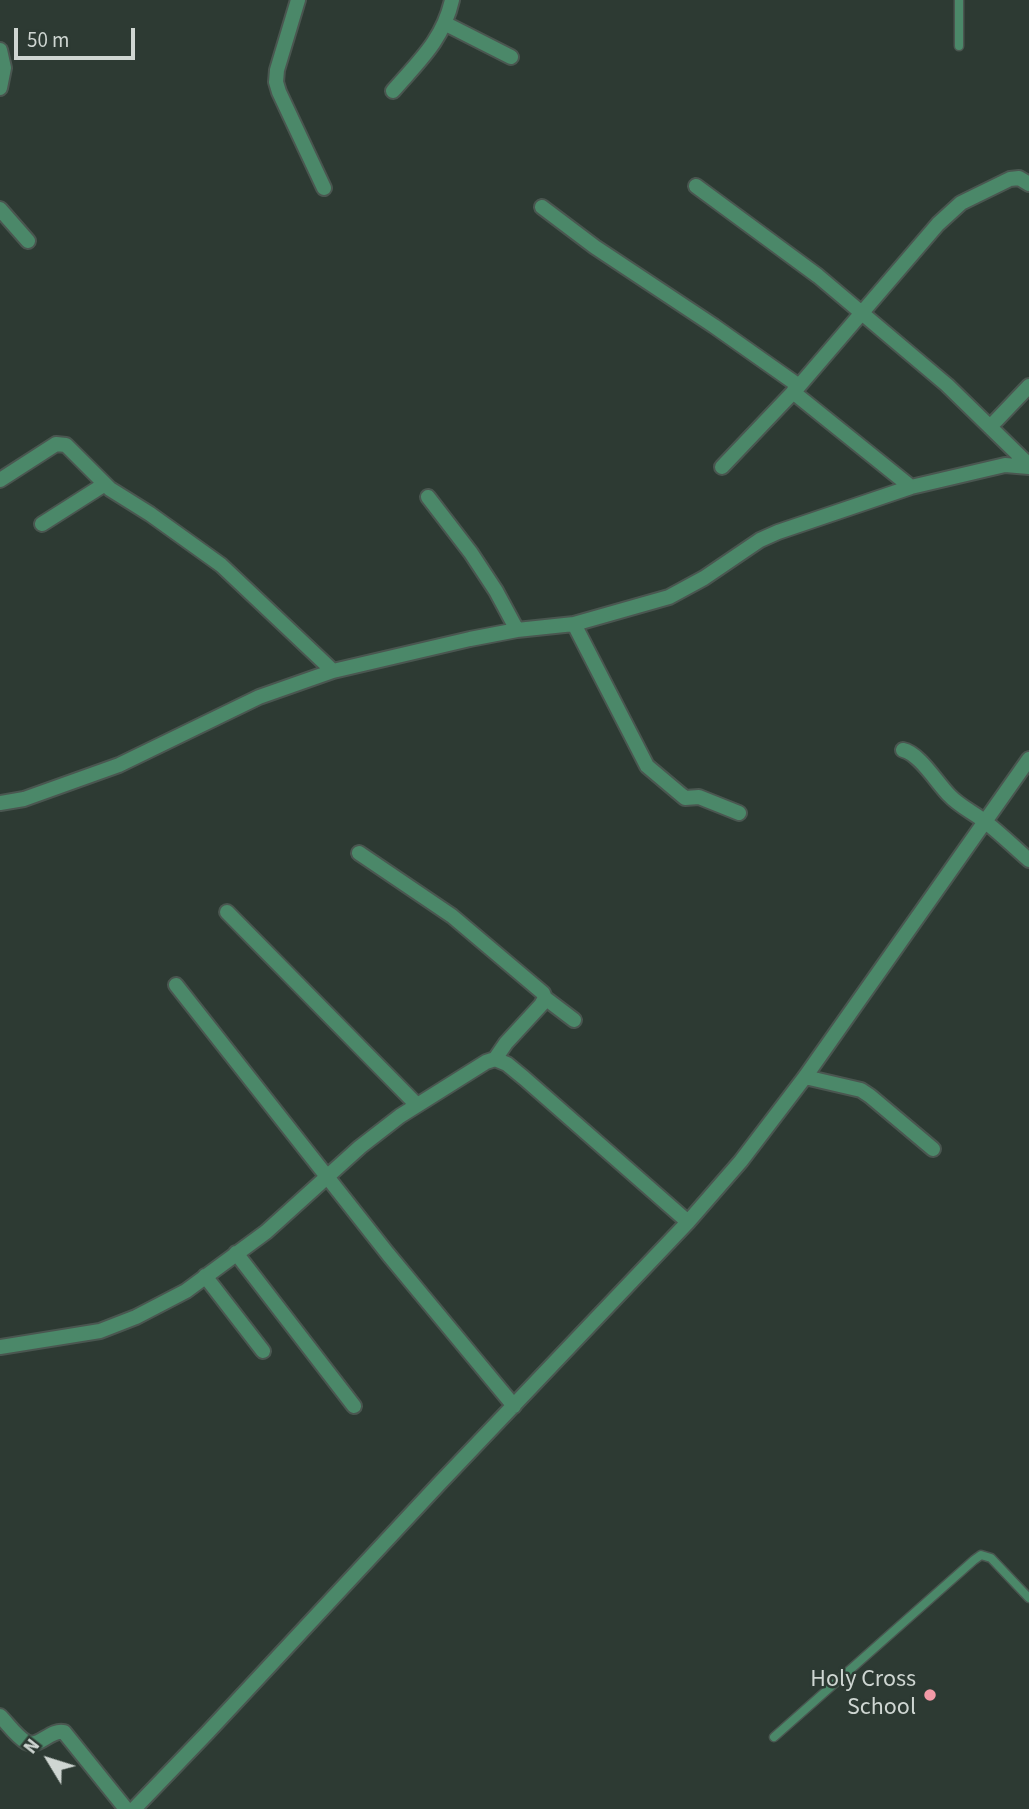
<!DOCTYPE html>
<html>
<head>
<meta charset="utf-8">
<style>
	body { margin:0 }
	#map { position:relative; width:1029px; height:1809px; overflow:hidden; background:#2d3a33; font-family:"Source Sans 3",sans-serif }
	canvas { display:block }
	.north { position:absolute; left:14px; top:1725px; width:70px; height:70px; -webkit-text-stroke:5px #2d3a33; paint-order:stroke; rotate:308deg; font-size:19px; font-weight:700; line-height:28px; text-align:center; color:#cfd6d2 }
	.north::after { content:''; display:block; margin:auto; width:24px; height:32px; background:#cfd6d2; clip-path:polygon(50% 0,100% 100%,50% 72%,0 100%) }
	.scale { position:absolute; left:14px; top:28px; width:121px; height:32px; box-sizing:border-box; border:4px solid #cfd6d2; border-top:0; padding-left:9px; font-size:21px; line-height:24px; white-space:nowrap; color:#cfd6d2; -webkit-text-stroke:5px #2d3a33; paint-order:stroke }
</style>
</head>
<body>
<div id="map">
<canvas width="1029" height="1809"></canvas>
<div class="north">N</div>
<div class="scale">50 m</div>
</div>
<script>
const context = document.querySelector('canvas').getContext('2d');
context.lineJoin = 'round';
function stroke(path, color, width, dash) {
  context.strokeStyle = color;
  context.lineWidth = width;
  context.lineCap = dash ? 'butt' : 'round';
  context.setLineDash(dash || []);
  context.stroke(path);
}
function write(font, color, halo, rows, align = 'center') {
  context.font = font + ' "Source Sans 3",sans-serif';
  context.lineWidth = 5;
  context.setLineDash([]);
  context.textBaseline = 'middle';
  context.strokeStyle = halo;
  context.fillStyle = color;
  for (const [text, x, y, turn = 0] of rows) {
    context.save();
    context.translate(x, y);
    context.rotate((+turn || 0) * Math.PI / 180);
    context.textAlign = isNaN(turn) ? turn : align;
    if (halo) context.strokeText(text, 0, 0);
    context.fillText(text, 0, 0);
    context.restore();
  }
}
const lane = new Path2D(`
	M959,46V0
	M774,1737L974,1560L981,1555L991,1558L1029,1598`);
const street = new Path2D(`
	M298,0L277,70L276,82L279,92L324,188
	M446,24L511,57
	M0,50L4,68L0,88
	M393,91C419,61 443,40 452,0
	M696,186L818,276L947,385L1029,465
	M542,207L595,247L714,326L799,386
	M0,209L28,241
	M793,392L911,487
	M990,427L1029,386
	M722,467L799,386L938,224L961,203L1010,179L1019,178L1029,184
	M0,480L56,444L66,445L110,489L150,514L221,565L333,671
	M428,497L471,553L496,591L517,630
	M42,524L105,484
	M574,624L647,766L685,798L699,797L739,813
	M903,750C919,753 937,783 949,795C960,807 975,813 988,824C1002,835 1015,848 1029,860
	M0,803L24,799L119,765L259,697L333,671L470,639L517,630L574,624L669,597L704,578L760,540L778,532L911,487L1005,465L1029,467
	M359,853L452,916L543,993L545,998L541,1005L506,1043L495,1059
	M227,912L417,1105
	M176,985L388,1254L514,1406
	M545,998L574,1020
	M805,1077L861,1090L870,1096L933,1149
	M236,1253L354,1406
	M205,1276L263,1351
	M0,1347L100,1331L136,1317L186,1291L266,1232L360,1147L400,1116L486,1062L495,1059L507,1064L524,1078L688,1222
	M0,1716C8,1724 16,1736 26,1742C39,1749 50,1729 64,1732L126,1809
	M134,1809L208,1732L438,1485L688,1222L741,1161L805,1077L1029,759`);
stroke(lane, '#4a5650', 11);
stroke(street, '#4a5650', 18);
stroke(lane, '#4b8869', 8);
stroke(street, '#4b8869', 14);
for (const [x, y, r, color] of [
	[930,1695,7,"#f39aa7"]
]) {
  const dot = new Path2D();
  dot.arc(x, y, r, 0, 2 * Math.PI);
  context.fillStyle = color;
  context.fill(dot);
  stroke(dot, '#2d3a33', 2.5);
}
write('24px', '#cfd6d2', '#2d3a33', [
	["Holy Cross",916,1681],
	["School",916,1709]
], 'right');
</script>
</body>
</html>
